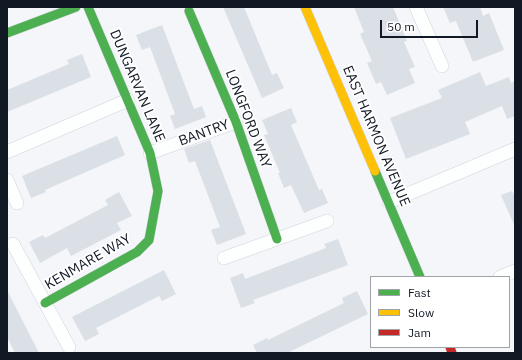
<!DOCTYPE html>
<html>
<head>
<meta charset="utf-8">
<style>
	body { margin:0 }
	#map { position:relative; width:522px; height:360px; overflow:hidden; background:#f4f6f9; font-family:"IBM Plex Sans",sans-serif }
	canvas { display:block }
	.frame { position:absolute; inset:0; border:8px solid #111924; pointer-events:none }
	.legend { position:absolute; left:370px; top:276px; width:140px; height:72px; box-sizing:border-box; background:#fff; border:1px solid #a0a3a7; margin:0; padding:5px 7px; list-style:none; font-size:12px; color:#111924 }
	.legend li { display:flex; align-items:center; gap:8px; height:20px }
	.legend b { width:20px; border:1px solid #a0a3a7 }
	.scale { position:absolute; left:380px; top:20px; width:98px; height:18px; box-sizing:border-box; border:2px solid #111924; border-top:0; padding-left:5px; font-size:12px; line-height:14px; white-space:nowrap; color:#111924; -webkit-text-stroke:3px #fff; paint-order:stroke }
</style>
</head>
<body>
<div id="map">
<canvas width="522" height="360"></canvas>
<div class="frame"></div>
<ul class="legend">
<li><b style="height:5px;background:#4caf50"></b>Fast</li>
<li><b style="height:5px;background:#ffc107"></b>Slow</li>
<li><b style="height:5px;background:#c62828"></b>Jam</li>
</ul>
<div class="scale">50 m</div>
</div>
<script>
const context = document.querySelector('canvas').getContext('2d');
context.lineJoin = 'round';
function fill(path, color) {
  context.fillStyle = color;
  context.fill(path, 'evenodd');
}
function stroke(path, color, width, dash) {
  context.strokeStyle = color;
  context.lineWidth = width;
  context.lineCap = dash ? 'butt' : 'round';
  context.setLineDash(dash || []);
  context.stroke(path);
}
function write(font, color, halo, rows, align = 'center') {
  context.font = font + ' "IBM Plex Sans",sans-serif';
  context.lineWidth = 3.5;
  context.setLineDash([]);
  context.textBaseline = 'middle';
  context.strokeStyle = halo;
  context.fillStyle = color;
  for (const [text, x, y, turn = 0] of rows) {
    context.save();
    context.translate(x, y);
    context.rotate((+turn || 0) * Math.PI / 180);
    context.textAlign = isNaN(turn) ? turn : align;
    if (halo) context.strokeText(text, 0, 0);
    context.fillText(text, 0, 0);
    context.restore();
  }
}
fill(new Path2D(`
	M223,7H244L272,75L277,73L284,88L262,98Z
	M354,7H393L407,41L404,42L415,67L409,69L415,83L387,95L381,82L376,84L367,63L372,61L360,34L364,32Z
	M443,7H480L483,16L489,13L504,50L473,62L456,21L450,23Z
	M162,25L194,109L202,106L206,117L175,129L170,116L175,114L150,47L142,50L136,35Z
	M82,54L91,77L7,112V90L69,64L67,60Z
	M480,72L486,86L509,77L511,83L515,81V116L507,119L502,106L465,122L470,134L406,159L390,118L442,98L438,90Z
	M291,108L297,122L291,125L319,190L322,189L328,203L304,213L291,185L284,188L278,173H280L264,135L268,134L262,120Z
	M117,136L125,155L45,190L46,192L31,198L22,176Z
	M210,140L246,234L217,245L211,230L220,227L195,161L189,163L184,149Z
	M512,191L515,197V227L501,195Z
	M119,192L132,216L117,223L121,230L71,256L67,248L40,263L29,242L43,235L45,238L108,205L105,200Z
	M338,239L348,265L253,300L255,303L241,308L230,278L243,273L245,279L326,248L324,244Z
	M164,270L176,294L162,301L159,296L96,328L99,334L85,341L72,317Z
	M7,290L39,353H15L7,337Z
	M357,291L368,314L287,353H257L253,345L267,338L268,340L344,303L342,298Z`), '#dbe0e6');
const street = new Path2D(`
	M416,7L442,66
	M7,152L128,100
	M150,153L236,122
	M7,180L17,203
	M389,202L515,149
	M13,244L69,347
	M224,258L327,221
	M500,277L515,271`);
const fast = new Path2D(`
	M189,11L236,122L277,239
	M7,33L76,7
	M375,171L420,277
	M45,303L137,252L149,240L158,191L150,153L88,7`);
const slow = new Path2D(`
	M305,7L375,171`);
const jam = new Path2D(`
	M450,347L452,353`);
stroke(street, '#cfd4db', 14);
stroke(fast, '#cfd4db', 10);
stroke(slow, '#cfd4db', 10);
stroke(jam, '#cfd4db', 10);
stroke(street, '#fdfefe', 13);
stroke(fast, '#4caf50', 9);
stroke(slow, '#ffc107', 9);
stroke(jam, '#c62828', 9);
write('14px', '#111924', '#fff', [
	["DUNGARVAN LANE",137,86,67],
	["LONGFORD WAY",248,119,69],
	["BANTRY",204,133,-20],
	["EAST HARMON AVENUE",376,136,67],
	["KENMARE WAY",88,262,-30]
]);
</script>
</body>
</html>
